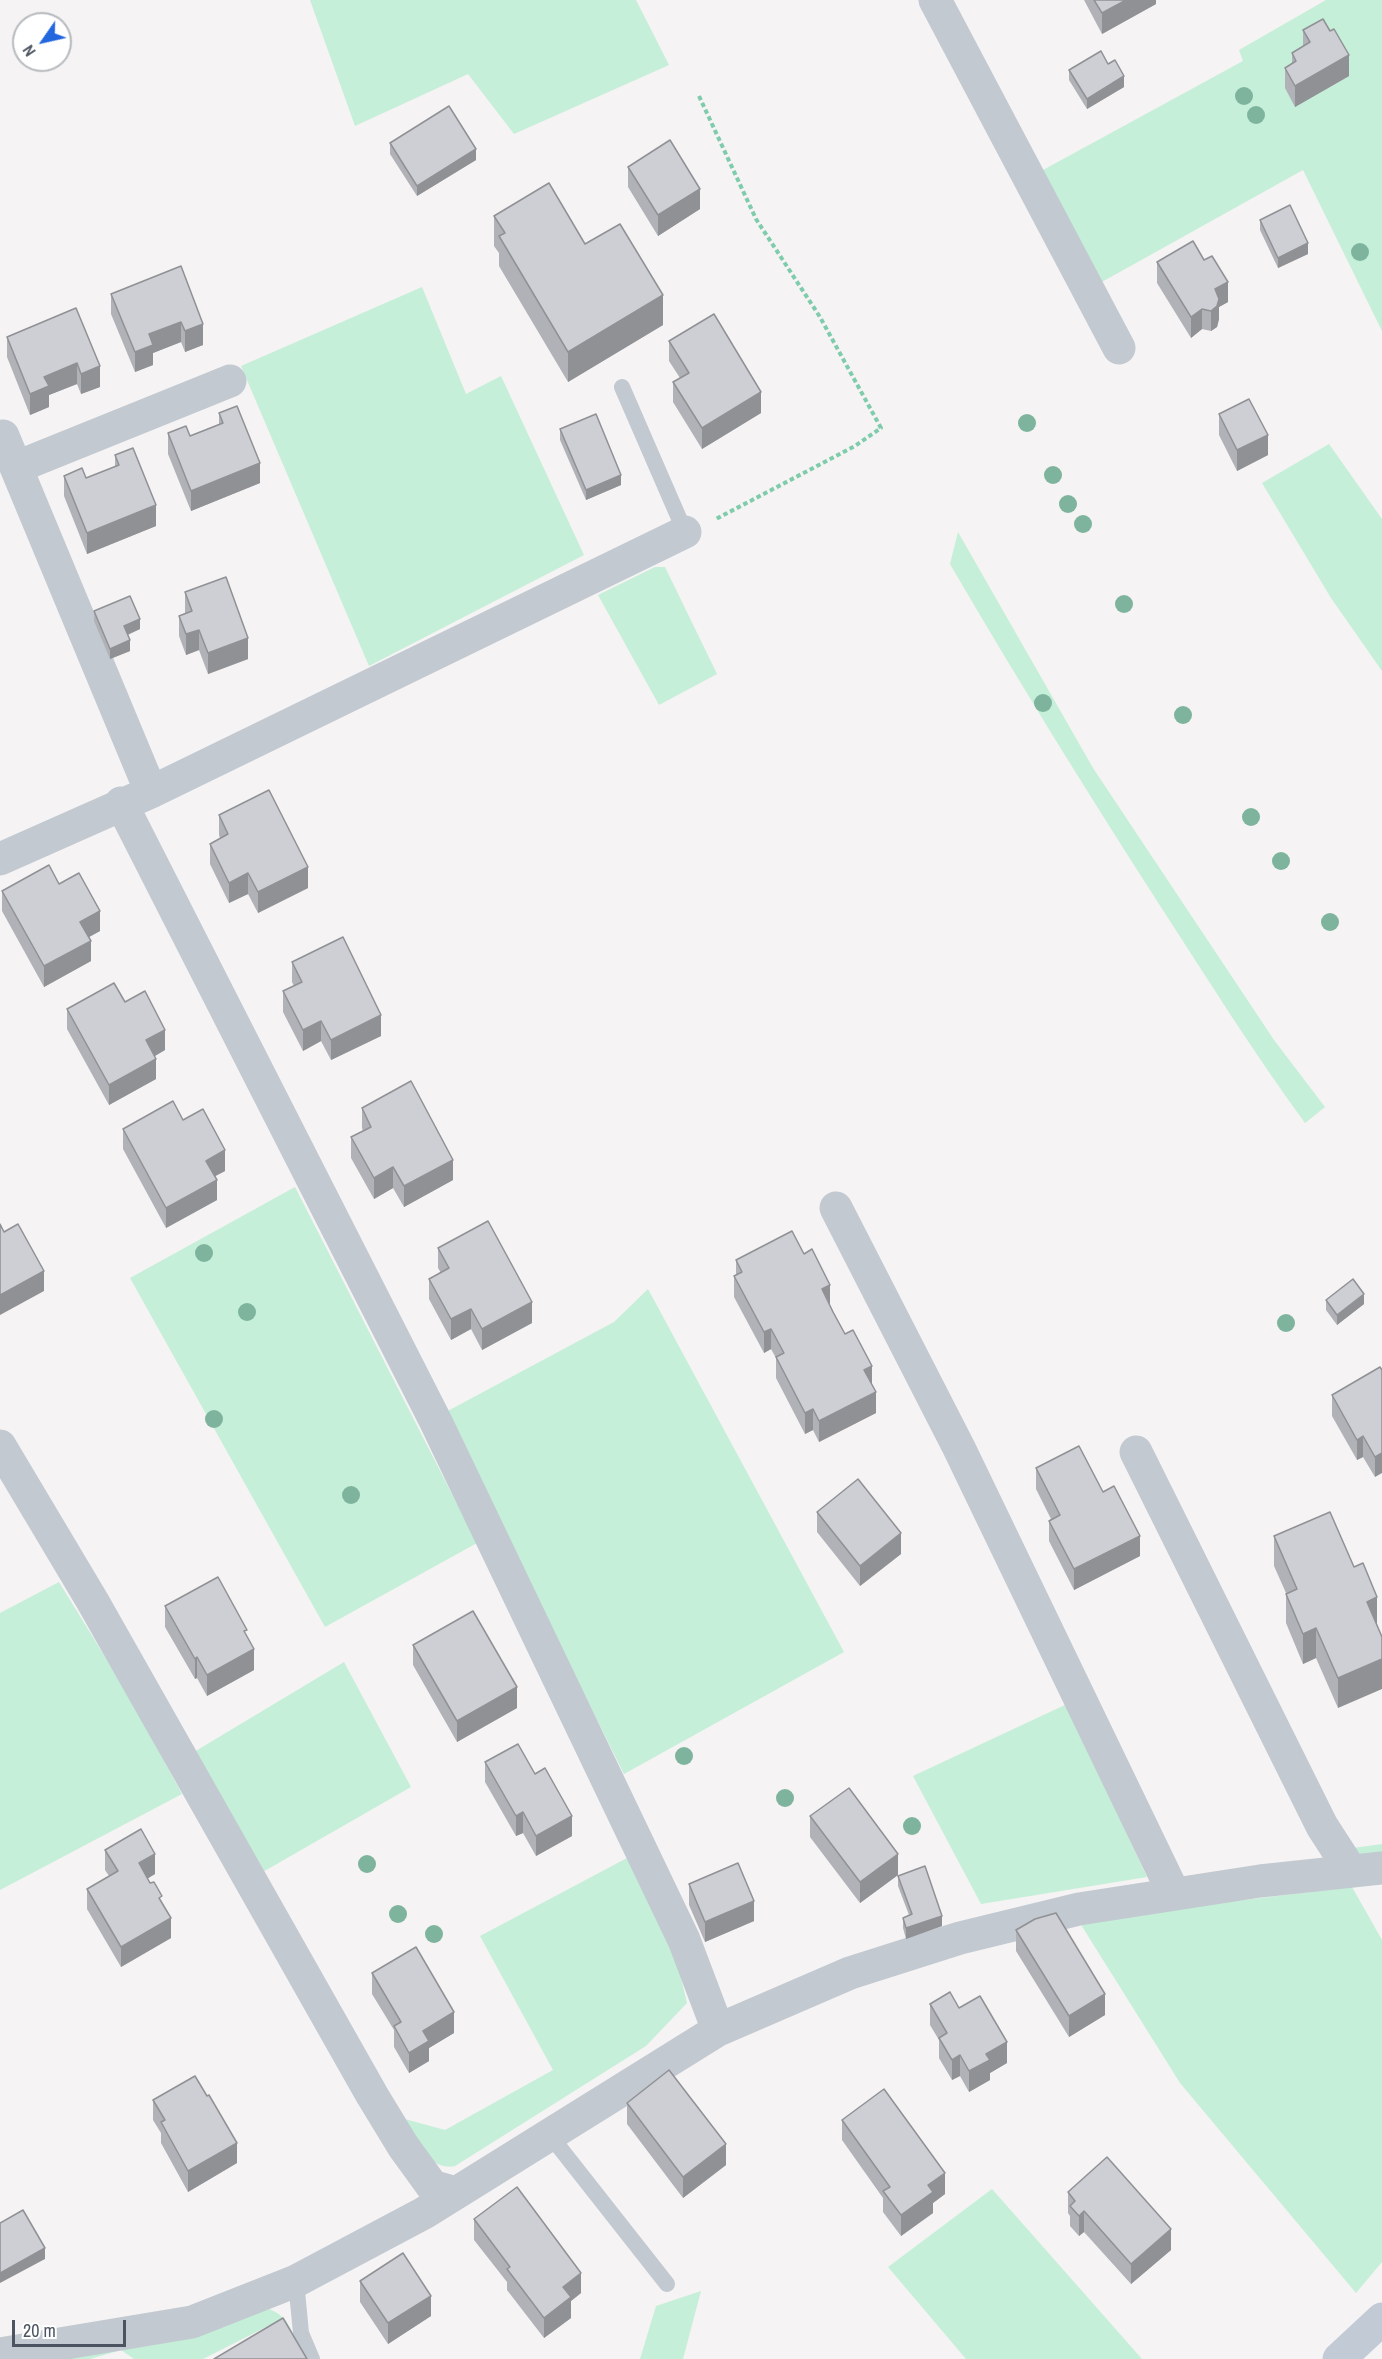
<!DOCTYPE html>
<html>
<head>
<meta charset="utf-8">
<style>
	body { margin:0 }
	#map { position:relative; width:1382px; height:2359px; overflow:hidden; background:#f5f3f3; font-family:"Archivo Narrow",sans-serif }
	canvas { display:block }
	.north { position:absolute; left:12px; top:12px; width:60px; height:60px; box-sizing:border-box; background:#fff; border:2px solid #b7bbbf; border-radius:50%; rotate:236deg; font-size:16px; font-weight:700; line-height:24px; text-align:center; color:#4b5460 }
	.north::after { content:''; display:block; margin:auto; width:21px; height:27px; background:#2367df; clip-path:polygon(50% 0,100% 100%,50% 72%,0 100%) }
	.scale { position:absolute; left:12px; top:2320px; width:114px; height:27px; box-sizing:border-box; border:3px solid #4b5460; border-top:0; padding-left:8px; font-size:18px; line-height:21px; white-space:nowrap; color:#4b5460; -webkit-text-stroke:4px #fff; paint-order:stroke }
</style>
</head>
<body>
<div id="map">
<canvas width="1382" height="2359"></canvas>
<div class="north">N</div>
<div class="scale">20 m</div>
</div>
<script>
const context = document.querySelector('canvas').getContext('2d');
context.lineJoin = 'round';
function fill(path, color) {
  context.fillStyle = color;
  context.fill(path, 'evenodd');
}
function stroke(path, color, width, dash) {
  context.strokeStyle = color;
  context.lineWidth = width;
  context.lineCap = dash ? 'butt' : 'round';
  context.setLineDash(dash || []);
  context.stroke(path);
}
fill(new Path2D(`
	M310,0H636L669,65L514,134L468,74L355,126Z
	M1326,0H1382V331L1303,170L1100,283L1043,170L1243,61L1239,50Z
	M422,287L466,394L501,376L584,555L369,666L241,366Z
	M1329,444L1382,519V671L1331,598L1262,483Z
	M958,532L1093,768L1274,1040L1325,1107L1305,1123C1253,1052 1207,978 1159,904C1087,792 1017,679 950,564Z
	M655,567H665L717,674L659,705L598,595Z
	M295,1187L477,1543L325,1627L130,1278Z
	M648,1289L844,1652L624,1774L444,1413L614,1322Z
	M59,1582L126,1691L182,1794L0,1890V1613Z
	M344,1662L411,1787L261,1873L194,1752Z
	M1067,1704L1147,1877L981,1904L913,1776Z
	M1382,1844V1853C1369,1855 1357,1858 1346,1849Z
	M627,1858L677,1961L687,2003L646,2046L455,2166C427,2171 415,2138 401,2118L445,2130L553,2070L480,1936Z
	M1352,1887L1382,1940V2262L1356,2293L1180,2083L1078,1920Z
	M992,2189L1142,2359H966L888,2267Z
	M701,2291L683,2359H640L656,2306Z
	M269,2309C288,2316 292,2331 299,2349L293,2352L274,2323L203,2359H134L121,2350L90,2359H50Z`), '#c5efd8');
stroke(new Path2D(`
	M699,96L756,219L820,317L881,428L855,446L716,519`), '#7eccab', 4, [4.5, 3]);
stroke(new Path2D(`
	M622,387L685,532
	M549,2134L667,2284
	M296,2281L301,2333L312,2359`), '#c2c9d1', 16);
stroke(new Path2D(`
	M935,0L1119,348
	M3,436L151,792
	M17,467L230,381
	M121,803L436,1422L684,1940L718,2030
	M0,859L151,792L685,532
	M836,1208L959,1448L1174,1894
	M0,1446L93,1602L372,2095L403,2146L432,2186L456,2193
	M1136,1452L1322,1826L1351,1871
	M0,2354L192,2322L296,2281L424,2213L718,2030L850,1973L960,1938L1079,1909L1260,1881L1382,1868`), '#c2c9d1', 33);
stroke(new Path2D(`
	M1339,2359L1382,2319`), '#c2cad5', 33);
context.fillStyle = '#7eb49d';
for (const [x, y] of [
	[1244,96],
	[1256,115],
	[1360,252],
	[1027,423],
	[1053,475],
	[1068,504],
	[1083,524],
	[1124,604],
	[1043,703],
	[1183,715],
	[1251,817],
	[1281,861],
	[1330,922],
	[204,1253],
	[247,1312],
	[1286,1323],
	[214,1419],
	[351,1495],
	[684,1756],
	[785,1798],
	[912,1826],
	[367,1864],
	[398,1914],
	[434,1934]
]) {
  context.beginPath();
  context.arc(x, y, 9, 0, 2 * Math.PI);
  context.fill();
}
fill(new Path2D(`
	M1084,0H1156V4L1102,34Z
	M1303,30L1330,31L1349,76L1295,107L1285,88V68L1292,64V53L1303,46Z
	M1108,64L1124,87L1087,109L1069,80V70Z
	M390,143L476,160L417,196L390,154Z
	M628,167L700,209L658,236L628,187Z
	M494,216L585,244L663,325L568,382L499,266V253L494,246Z
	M1260,220L1308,254L1278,268L1260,230Z
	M1157,262L1228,302L1219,307V319L1217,327L1211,331L1202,329L1191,338L1157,283Z
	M181,266L203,345L185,352L181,342L153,353V365L135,372L111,314V294Z
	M76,308L100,387L81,394L77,384L49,395V407L30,415L7,357V337Z
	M669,341L761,413L702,449L673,402V382L680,378L669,361Z
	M219,413L260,483L191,511L168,454V433L190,436L219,424Z
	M1219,414L1268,455L1237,471L1219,435Z
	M560,429L621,485L586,500L560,440Z
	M115,455L156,526L87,554L64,496V476L86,478L115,467Z
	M185,592L248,659L208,674L199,650L186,655L179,636V616L185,613Z
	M94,611L140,629L128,635L130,651L110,659L94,621Z
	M219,815L308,888L258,913L248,894L229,903L210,864V844L220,838L219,835Z
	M59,884L100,931L89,937L91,961L44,987L2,911V891Z
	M292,962L381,1036L331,1060L321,1041L303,1051L283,1012V991L294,986L292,982Z
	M125,1002L165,1050L155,1056L156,1079L109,1105L67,1029V1009Z
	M362,1108L453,1180L404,1207L393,1188L374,1199L351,1158V1137L363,1131L362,1128Z
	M183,1120L225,1171L215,1176L217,1200L166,1228L123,1149V1129Z
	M438,1248L532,1323L482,1350L471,1329L451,1340L429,1299V1279L441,1273L438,1268Z
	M736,1260L830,1305L872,1386L876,1413L819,1442L813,1430L805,1434L776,1378V1358L771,1349L764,1353L734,1297V1276L736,1275Z
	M1326,1300L1364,1304L1337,1325L1326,1310Z
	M1382,1370L1375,1477L1363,1457L1357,1460L1332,1416V1395Z
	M1036,1468L1103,1492L1140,1556L1074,1590L1049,1541V1521L1051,1519L1036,1489Z
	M817,1512L901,1554L860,1586L817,1532Z
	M1274,1536L1354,1567L1338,1708L1316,1658L1303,1664L1286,1623V1593L1274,1566Z
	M165,1606L254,1670L207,1696L197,1678L195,1679L165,1627Z
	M413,1645L517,1708L457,1742L413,1665Z
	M485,1762L535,1774L572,1836L536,1856L523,1833L516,1836L485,1782Z
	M810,1816L898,1875L860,1903L810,1837Z
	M105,1850L155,1874L147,1878L162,1902L171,1938L121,1967L87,1909V1889L109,1876L105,1870Z
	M898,1876L942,1926L906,1939L903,1928V1918L909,1915L898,1886Z
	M689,1884L754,1921L705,1942L689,1905Z
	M1016,1930L1105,2015L1069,2037L1016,1951Z
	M372,1973L454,2033L429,2048V2061L409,2073L394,2047V2030L372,1994Z
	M930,2004L959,2008L1007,2063L990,2073V2080L969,2092L960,2076L952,2080L939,2058V2040L930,2025Z
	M153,2100L237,2163L188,2192L161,2143V2133L153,2120Z
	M627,2103L726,2165L683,2198L627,2124Z
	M842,2120L945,2194L933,2203V2213L901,2236L883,2212V2198L842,2140Z
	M1068,2192L1171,2250L1131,2284L1084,2232L1079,2236L1070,2226V2216L1068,2213Z
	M474,2219L581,2293L571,2301V2318L544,2338L507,2290V2282L474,2240Z
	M360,2281L431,2316L388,2344L360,2302Z`), '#b0b2b7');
fill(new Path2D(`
	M1126,0H1156V4L1102,34V13Z
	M1349,55V76L1295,107V86Z
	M1124,76V87L1087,109V99Z
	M476,149V160L417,196V186Z
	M700,189V209L658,236V215Z
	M1308,243V254L1278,268V258Z
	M1228,282V302L1219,307V319L1217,327L1211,331V311L1215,289Z
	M663,295V325L568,382V352Z
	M1202,309V329L1191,338V317Z
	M181,322V342L153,353V365L135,372V352L149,334Z
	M203,324V345L185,352V331Z
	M77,363V384L49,395V407L30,415V394L44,377Z
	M100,366V387L81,394V374Z
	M761,392V413L702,449V428Z
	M1268,435V455L1237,471V450Z
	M260,463V483L191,511V491Z
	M621,475V485L586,500V490Z
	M156,505V526L87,554V533Z
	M140,619V629L124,636V626Z
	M199,630V650L186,655V634Z
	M248,638V659L208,674V653Z
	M130,640V651L110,659V649Z
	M308,867V888L258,913V892Z
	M248,873V894L229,903V883Z
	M100,911V931L80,942V922Z
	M91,941V961L44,987V966Z
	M381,1015V1036L331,1060V1040Z
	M321,1021V1041L303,1051V1030Z
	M165,1030V1050L146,1061V1040Z
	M156,1059V1079L109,1105V1085Z
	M225,1150V1171L206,1181V1161Z
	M453,1160V1180L404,1207V1186Z
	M393,1167V1188L374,1199V1178Z
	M217,1180V1200L166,1228V1208Z
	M44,1271V1291L0,1315V1295Z
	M830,1285V1305L822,1289Z
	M1364,1294V1304L1337,1325V1315Z
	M532,1302V1323L482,1350V1329Z
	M471,1309V1329L451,1340V1319Z
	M771,1329V1349L764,1353V1332Z
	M872,1366V1386L864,1370Z
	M876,1392V1413L819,1442V1421Z
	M813,1409V1430L805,1434V1413Z
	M1363,1436V1457L1357,1460V1440Z
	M1382,1453V1473L1375,1477V1457Z
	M901,1533V1554L860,1586V1566Z
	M1140,1536V1556L1074,1590V1569Z
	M1377,1597V1627L1367,1602Z
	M1316,1628V1658L1303,1664V1634Z
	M254,1649V1670L207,1696V1675Z
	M197,1657V1678L195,1679V1659Z
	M1382,1659V1689L1338,1708V1678Z
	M517,1687V1708L457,1742V1721Z
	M523,1812V1833L516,1836V1816Z
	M572,1816V1836L536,1856V1836Z
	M155,1854V1874L139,1884V1863Z
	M898,1854V1875L860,1903V1882Z
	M754,1901V1921L705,1942V1922Z
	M942,1916V1926L906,1939V1928Z
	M171,1918V1938L121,1967V1947Z
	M1105,1994V2015L1069,2037V2016Z
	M454,2012V2033L429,2048V2061L409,2073V2053L423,2031Z
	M1007,2042V2063L990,2073V2080L969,2092V2071L986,2054Z
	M960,2055V2076L952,2080V2060Z
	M237,2143V2163L188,2192V2171Z
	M726,2144V2165L683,2198V2177Z
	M945,2173V2194L933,2203V2213L901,2236V2215L928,2185Z
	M1084,2211V2232L1079,2236V2216Z
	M1171,2229V2250L1131,2284V2264Z
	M45,2248V2259L0,2283V2273Z
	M581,2273V2293L571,2301V2318L544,2338V2318L563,2287Z
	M431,2296V2316L388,2344V2323Z`), '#909195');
const building = new Path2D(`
	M1094,0H1126L1102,13Z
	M1323,19L1330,31L1334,29L1349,55L1295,86L1285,68L1296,61L1292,53L1310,42L1303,30Z
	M1101,51L1108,64L1115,60L1124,76L1087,99L1069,70Z
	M449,106L476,149L417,186L390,143Z
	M670,140L700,189L658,215L628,167Z
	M549,183L585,244L620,224L663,295L568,352L499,236L505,233L494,216Z
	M1290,205L1308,243L1278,258L1260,220Z
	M1193,241L1204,260L1212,256L1228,282L1215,289L1219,299L1217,306L1211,311L1202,309L1191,317L1157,262Z
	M181,266L203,324L185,331L181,322L149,334L153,345L135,352L111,294Z
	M76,308L100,366L81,374L77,363L44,377L49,386L30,394L7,337Z
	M714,314L761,392L702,428L673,382L689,373L669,341Z
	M1249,399L1268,435L1237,450L1219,414Z
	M237,406L260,463L191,491L168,433L186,426L190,436L223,423L219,413Z
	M596,414L621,475L586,490L560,429Z
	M133,448L156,505L87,533L64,476L82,468L86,478L119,465L115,455Z
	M226,577L248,638L208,653L199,630L186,634L179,616L192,611L185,592Z
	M130,596L140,619L124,626L130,640L110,649L94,611Z
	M269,790L308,867L258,892L248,873L229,883L210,844L228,834L219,815Z
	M49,865L59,884L79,873L100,911L80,922L91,941L44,966L2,891Z
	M343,937L381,1015L331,1040L321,1021L303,1030L283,991L302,982L292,962Z
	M114,983L125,1002L145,991L165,1030L146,1040L156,1059L109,1085L67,1009Z
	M411,1081L453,1160L404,1186L393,1167L374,1178L351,1137L371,1127L362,1108Z
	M173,1101L183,1120L203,1109L225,1150L206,1161L217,1180L166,1208L123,1129Z
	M488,1221L532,1302L482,1329L471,1309L451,1319L429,1279L449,1268L438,1248Z
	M0,1224L4,1232L18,1224L44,1271L0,1295Z
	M792,1231L804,1254L812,1249L830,1285L822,1289L833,1312L845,1334L853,1330L872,1366L864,1370L876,1392L819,1421L813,1409L805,1413L776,1357L784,1353L771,1329L764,1332L734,1276L742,1272L736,1260Z
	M1353,1279L1364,1294L1337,1315L1326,1300Z
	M1380,1367L1382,1370V1453L1375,1457L1363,1436L1357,1440L1332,1395Z
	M1079,1446L1103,1492L1114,1486L1140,1536L1074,1569L1049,1521L1060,1515L1036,1468Z
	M858,1479L901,1533L860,1566L817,1512Z
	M1330,1512L1354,1567L1363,1563L1377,1597L1367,1602L1382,1637V1659L1338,1678L1316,1628L1303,1634L1286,1594L1297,1589L1274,1536Z
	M218,1577L247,1630L244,1631L254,1649L207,1675L197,1657L195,1659L165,1606Z
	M473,1611L517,1687L457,1721L413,1645Z
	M518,1744L535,1774L545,1768L572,1816L536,1836L523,1812L516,1816L485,1762Z
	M849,1788L898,1854L860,1882L810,1816Z
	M141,1829L155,1854L139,1863L150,1883L154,1882L162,1896L159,1898L171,1918L121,1947L87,1889L118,1871L105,1850Z
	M738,1863L754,1901L705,1922L689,1884Z
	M925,1866L942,1916L906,1928L903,1918L912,1914L898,1876Z
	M1056,1913L1105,1994L1069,2016L1016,1930L1035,1919Z
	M416,1947L454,2012L423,2031L429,2041L409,2053L394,2026L401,2022L372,1973Z
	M950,1992L959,2008L980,1996L1007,2042L986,2054L990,2060L969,2071L960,2055L952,2060L939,2038L947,2033L930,2004Z
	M669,2070L726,2144L683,2177L627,2103Z
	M195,2076L207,2096L209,2095L237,2143L188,2171L161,2122L165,2120L153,2100Z
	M884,2089L945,2173L928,2185L933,2192L901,2215L883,2191L890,2187L842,2120Z
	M1107,2157L1171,2229L1131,2264L1084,2211L1079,2216L1070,2206L1075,2201L1068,2192Z
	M517,2187L581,2273L563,2287L571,2297L544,2318L507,2269L510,2267L474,2219Z
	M23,2210L45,2248L0,2273V2223Z
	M403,2253L431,2296L388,2323L360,2281Z
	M283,2318L307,2359H214Z`);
fill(building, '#cdcfd5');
stroke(building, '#909195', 1.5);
</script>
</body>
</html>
